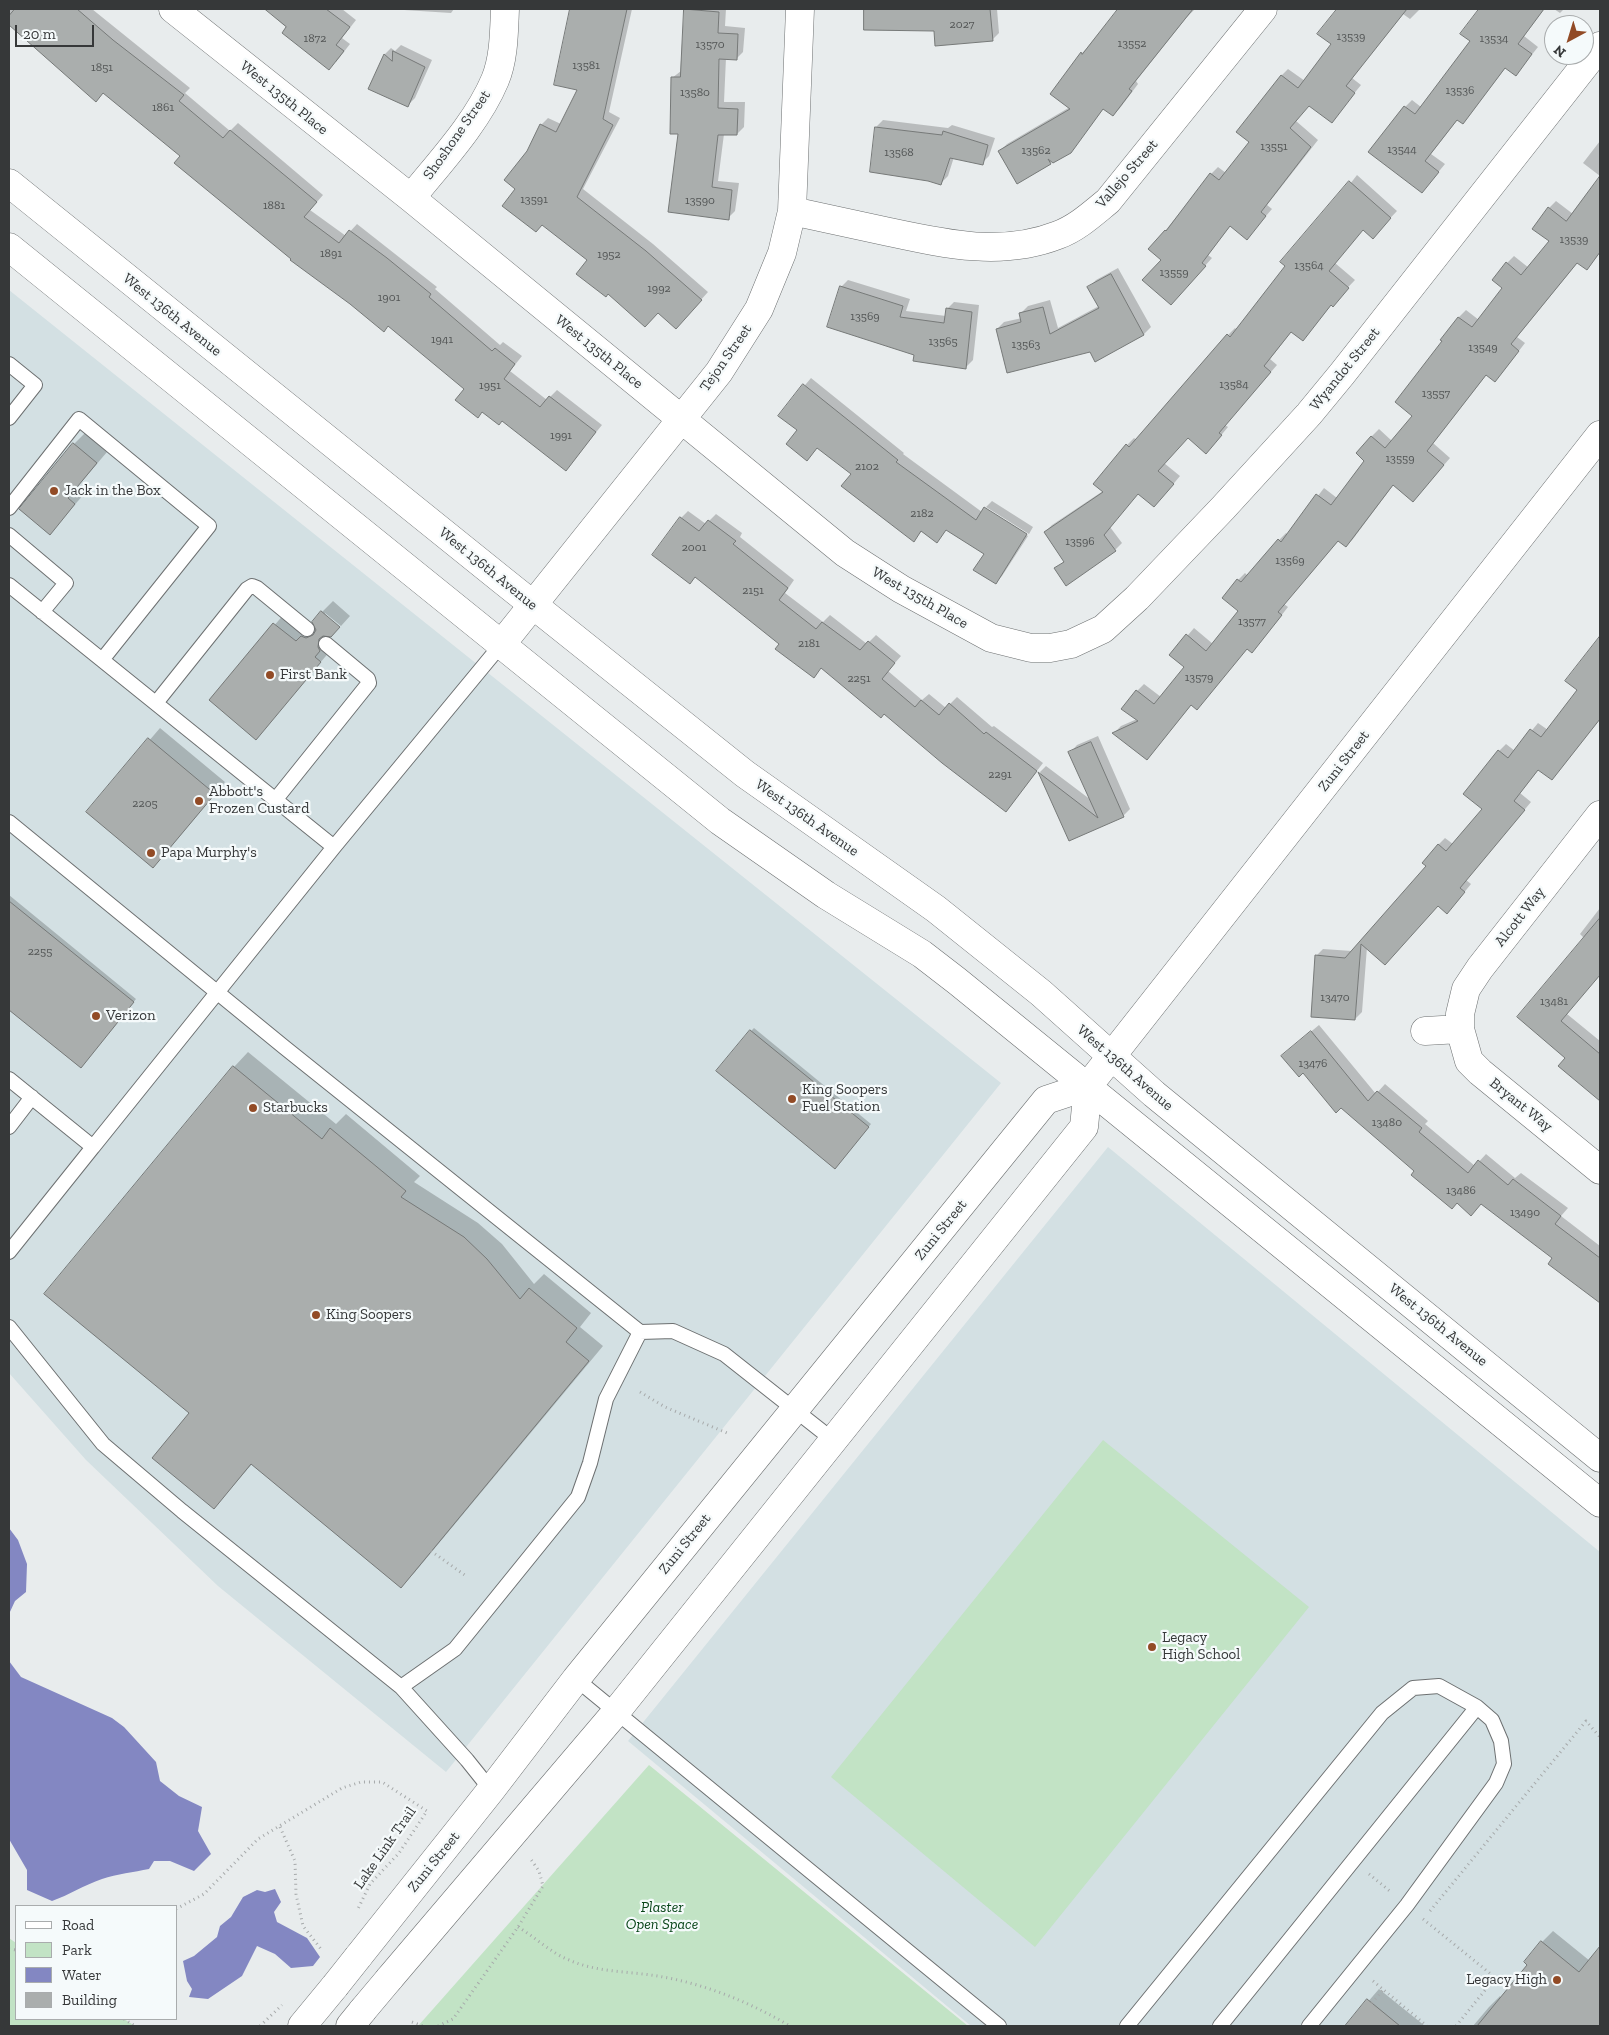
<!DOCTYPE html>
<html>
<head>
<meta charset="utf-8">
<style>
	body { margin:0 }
	#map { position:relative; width:1609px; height:2035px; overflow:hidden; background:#e8eced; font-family:"Zilla Slab",serif }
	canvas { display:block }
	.frame { position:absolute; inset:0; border:10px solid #363839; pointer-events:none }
	.legend { position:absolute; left:15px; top:1905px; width:162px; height:115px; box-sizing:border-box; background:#f5fafb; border:1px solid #a9acad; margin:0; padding:6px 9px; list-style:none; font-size:15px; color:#363839 }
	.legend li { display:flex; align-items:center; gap:10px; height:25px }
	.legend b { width:25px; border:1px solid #a9acad }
	.north { position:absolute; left:1544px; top:15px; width:50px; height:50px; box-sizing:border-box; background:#f5fafb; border:1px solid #a9acad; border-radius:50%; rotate:219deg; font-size:14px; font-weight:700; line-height:20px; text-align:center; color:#363839 }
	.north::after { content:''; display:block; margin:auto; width:18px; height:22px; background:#924b26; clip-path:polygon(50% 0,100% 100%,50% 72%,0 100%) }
	.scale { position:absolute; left:15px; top:25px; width:79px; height:22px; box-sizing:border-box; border:2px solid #363839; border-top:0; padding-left:6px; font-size:15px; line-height:18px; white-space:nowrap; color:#363839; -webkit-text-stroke:4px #f5fafb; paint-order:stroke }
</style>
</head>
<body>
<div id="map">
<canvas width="1609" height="2035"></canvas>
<div class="frame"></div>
<ul class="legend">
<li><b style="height:6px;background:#fff"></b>Road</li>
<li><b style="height:14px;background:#c2e3c5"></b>Park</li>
<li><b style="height:14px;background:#8387c2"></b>Water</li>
<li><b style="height:14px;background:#aaaead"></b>Building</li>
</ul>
<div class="north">N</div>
<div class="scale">20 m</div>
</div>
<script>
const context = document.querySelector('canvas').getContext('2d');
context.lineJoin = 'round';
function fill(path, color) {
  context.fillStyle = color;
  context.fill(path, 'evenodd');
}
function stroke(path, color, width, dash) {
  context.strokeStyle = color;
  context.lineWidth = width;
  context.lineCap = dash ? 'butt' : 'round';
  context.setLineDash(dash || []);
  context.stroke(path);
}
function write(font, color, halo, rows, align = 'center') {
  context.font = font + ' "Zilla Slab",serif';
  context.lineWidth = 4.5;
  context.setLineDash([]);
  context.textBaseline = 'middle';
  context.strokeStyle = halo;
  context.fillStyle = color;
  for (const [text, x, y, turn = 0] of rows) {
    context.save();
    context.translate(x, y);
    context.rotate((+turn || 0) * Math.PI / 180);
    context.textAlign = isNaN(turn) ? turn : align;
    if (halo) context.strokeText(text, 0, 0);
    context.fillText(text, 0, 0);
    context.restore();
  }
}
fill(new Path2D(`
	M9,290L1001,1083L446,1772L218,1586L86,1460L9,1373Z
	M1108,1147L1600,1552V2026H971L628,1741Z`), '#d3e0e3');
fill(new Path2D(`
	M1103,1440L1309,1607L1035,1947L831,1777Z
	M649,1765L968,2026H418Z
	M9,1938L16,1943V2019H124L135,2026H9Z`), '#c2e3c5');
fill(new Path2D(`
	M9,1528L18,1540L27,1564L26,1592L15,1601L9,1614Z
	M9,1661L21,1677L112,1718L124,1727L156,1762L160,1781L179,1796L202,1807L198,1831L211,1854L194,1871L170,1861H154L149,1869C134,1872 117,1874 102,1879C84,1885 69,1895 52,1901L27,1890V1870L9,1839Z
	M275,1889L281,1902L274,1912L277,1922L307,1938L320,1957L313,1966L291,1968L275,1954L257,1946L242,1976L208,1999L189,1997L192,1989L187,1981L183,1961L194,1956L217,1937L220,1926L231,1917L243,1897L257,1890L265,1892Z`), '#8387c2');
fill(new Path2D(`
	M9,9H92L190,88L185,93L230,131L238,123L323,195L310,210L346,236L357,224L437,287L435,289L500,345L503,342L522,356L510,371L547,400L557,390L602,425L566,469L465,389L389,324L293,259L181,156L104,92L96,100L9,24Z
	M267,9H342L356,20L342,38L350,44L336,62Z
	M404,9H454L451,13L404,10Z
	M561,9H632L609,112L620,118L583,189L653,244L708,292L683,320L658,312L589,260L516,188L528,151L541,125L548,118L561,124L579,89L571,10H561Z
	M685,9H726L725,26L745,28L743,52L736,59L726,58L724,102H745L744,127L737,134H724L718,181L739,183L735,211L728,218L679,133L672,78L681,71Z
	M866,9H997L999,33L992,40L935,30L865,28Z
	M1120,9H1195L1186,18L1136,81L1138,84L1120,108L1113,115L1104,108L1070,152L1050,163L1000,151L1007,144L1070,107L1052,93L1082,53L1089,47Z
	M1340,9H1420L1410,19L1403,14L1352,78L1361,85L1331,122L1309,105L1296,121L1318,140L1267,205L1272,209L1247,238L1231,225L1208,255L1212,258L1178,296L1162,260L1165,231L1211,174L1218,167L1226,173L1250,142L1281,76L1288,69L1305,81L1333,44L1335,13Z
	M1481,9H1544L1524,36L1538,47L1522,67H1506L1469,115L1458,119L1431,154L1445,164L1422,192L1405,107L1412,100L1421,107L1472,41L1462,33Z
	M1554,9H1564L1560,13Z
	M401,45L432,60L415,98L408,105L370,89L385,54L391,48L395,51Z
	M883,120L948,128L952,125L995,138L989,156L982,163L954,157L948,176L941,183L876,127Z
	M1600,141V176L1583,163Z
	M1357,175L1397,211L1379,230L1363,229L1335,263L1355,280L1332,304L1303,340L1292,331L1270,359L1277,365L1225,425L1228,427L1213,445L1188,436L1164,463L1180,476L1161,499L1138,493L1110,527L1122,543L1115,550L1056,569L1065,560L1045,532L1052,525L1103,491L1095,484L1127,445L1134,438L1137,440L1228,335L1235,328L1237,330Z
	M1600,178V253L1587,268L1578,262L1517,337L1525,343L1502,373L1495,380L1487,374L1433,443L1450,458L1420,493L1394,484L1353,539L1346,546L1339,540L1284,604L1288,607L1259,644L1248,648L1192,704L1147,759L1114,733L1121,726L1137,719V691L1144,684L1161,697L1186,667L1171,655L1194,628L1213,644L1239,611L1238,580L1245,573L1248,576L1279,540L1286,533L1288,535L1324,488L1337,498L1366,460L1358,453L1372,436L1379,429L1392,441L1414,415L1444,341L1442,340L1459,317L1466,310L1479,320L1503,287L1507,263L1514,256L1529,268L1551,241L1549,208L1556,201L1573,214Z
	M1118,268L1151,327L1144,334L1095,360L1090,351L997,329L1004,322L1022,318L1021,313L1028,306L1050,300L1058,328L1099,306L1089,287L1096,280Z
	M848,280L910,299L906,311L946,316L947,309L954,302L979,305L973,360L966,367L841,287Z
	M811,378L904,453L903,454L982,512L985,509L1028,536L1002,576L995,583L985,553L947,529L936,541L922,531L914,540L852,473L818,447L814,452L798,430L780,415Z
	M85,433L107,452L78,486L85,493L50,533L74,444Z
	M992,501L1033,527L1029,534L986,507Z
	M688,511L706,524L716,514L742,533L740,537L794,580L785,593L823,622L830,615L867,644L876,635L901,656L888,671L922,700L929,694L946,708L957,697L992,727L994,726L1043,763L1012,803L822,667L814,676L781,644L696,576L690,582L681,518Z
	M333,601L350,616L341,626L325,613L328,635L330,639L331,650L256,738L210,700L285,613L307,631L313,625L316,626L322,612Z
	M1600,640V719L1552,779L1539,769L1520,793L1531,802L1466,880L1471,884L1454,905H1438L1367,947L1362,1012L1355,1019L1316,956L1323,949L1352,951L1428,866L1438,845L1445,838L1453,844L1483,809L1499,751L1506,744L1515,751L1538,723L1548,730L1579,690L1593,647Z
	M160,728L225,782L163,856L88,812Z
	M1098,736L1130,809L1123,816L1069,839L1040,772L1046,766L1091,800L1070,753L1077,745Z
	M9,895L136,999L80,1067L9,1009Z
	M1600,908V965L1567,1014L1600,1041V1100L1560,1066L1567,1058L1519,1017L1585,939L1580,934Z
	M1319,1025L1376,1094L1385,1084L1428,1121L1425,1124L1475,1166L1486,1154L1515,1178L1521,1173L1568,1208L1561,1216L1600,1246V1301L1550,1263L1554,1258L1482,1203L1416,1171L1290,1049Z
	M754,1028L871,1124L838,1164L751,1031Z
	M248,1052L336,1124L346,1114L420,1176L414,1182L478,1223L502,1244L534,1284L544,1274L591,1313L580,1327L603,1346L415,1572L401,1587L252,1464L214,1508L191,1413L234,1067Z
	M1553,1931L1590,1961L1600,1948V2026H1473L1489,2007L1500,1996L1501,1998L1529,1965L1542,1942Z
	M1379,1989L1425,2026H1347Z`), '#0003');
const building = new Path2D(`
	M15,9H77L113,40L184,95L179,101L223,138L230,130L317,202L304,217L339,243L349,230L387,258L431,294L429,297L492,351L495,348L515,364L504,379L540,407L549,396L596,432L566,471L502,421L499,425L482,412L478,418L455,400L464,389L388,326L384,332L350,304L290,260L291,259L174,163L180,156L103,93L96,102L9,25V16Z
	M265,9H326L350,27L336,45L344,51L329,70L282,33L286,27Z
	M570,9H627L603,119L613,125L577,197L646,251L702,300L676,329L658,313L645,327L608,294L606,297L576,274L587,260L542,225L536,232L502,206L515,189L504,180L527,151L540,124L556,132L577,90L554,85Z
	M684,9L719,12L718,33L738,34L737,60L719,59L718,108L738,109L737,135H718L712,187L732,190L729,220L668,212L678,134H670L671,77H680Z
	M864,9H990L993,41L935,46L934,31L864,30Z
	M1118,9H1193L1129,89L1132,91L1113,116L1103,109L1071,153L1053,163L1048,159L1051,164L1017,184L998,151L1070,109L1050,94L1081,52L1082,54Z
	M1337,9H1407L1346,86L1355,93L1332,123L1309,106L1290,128L1311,147L1261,212L1266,216L1247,240L1230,226L1202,263L1206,266L1171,305L1142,280L1161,260L1148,249L1165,230L1166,231L1210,173L1219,180L1249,142L1236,132L1281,75L1298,88L1331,44L1317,34Z
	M1479,9H1544L1518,44L1532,54L1516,76L1505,68L1463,124L1457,120L1425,161L1439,172L1422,193L1368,152L1404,106L1415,114L1470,41L1460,34Z
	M393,51L425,67L408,107L368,89L384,54L392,61Z
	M875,127L942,135L943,131L988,145L983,165L950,158L941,185L928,181L870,172Z
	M1600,176V252L1587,270L1577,263L1511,344L1519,351L1495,382L1486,375L1427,451L1444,465L1413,502L1393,485L1346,547L1338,541L1278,612L1282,615L1252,653L1247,649L1197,710L1191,705L1147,760L1112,733L1138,721L1121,709L1136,690L1154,704L1184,667L1169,655L1186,634L1206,651L1238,611L1222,598L1237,579L1241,582L1278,539L1281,542L1316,494L1331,505L1364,461L1356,453L1371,436L1385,448L1412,416L1395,402L1442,341L1440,340L1458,317L1472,327L1502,288L1492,280L1506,262L1521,275L1549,241L1532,229L1548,207L1566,221Z
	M1349,181L1391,218L1373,239L1363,230L1329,271L1349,288L1333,307L1331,305L1303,341L1291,332L1264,366L1271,372L1219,433L1222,435L1206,454L1188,438L1158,471L1174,484L1154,507L1138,494L1104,535L1116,551L1066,586L1054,568L1064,562L1044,532L1103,492L1093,484L1126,444L1129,447L1227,334L1230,337L1285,266L1280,262Z
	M1111,274L1144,335L1095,362L1090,352L1007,373L996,329L1021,322L1019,313L1043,307L1050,334L1099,308L1087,287Z
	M840,286L903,306L900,317L944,323L946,308L972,312L966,369L913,361L914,355L827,327Z
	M803,384L898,460L896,462L976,520L984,507L1027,534L996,584L973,570L984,554L946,530L937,543L921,531L914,542L841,486L851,474L817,448L807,461L786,444L797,430L778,416Z
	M73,443L97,463L68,498L75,504L50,535L19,509Z
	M680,517L699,531L708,520L736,541L733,544L788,588L779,600L816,629L822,622L860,650L868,641L895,663L882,679L915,707L921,700L939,715L949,703L984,734L986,732L1037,771L1006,812L942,763L884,714L881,718L821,668L814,678L775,649L779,644L695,577L690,584L652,555Z
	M321,611L340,627L331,637L323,636L319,639L318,647L320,651L315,657L321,662L256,740L209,700L273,623L296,641L301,636L306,638L313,635L316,630L312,622Z
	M1600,636V719L1552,780L1538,770L1514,801L1525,810L1460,888L1465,892L1447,914L1438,906L1385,965L1361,944L1355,1020L1311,1017L1315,955L1345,958L1426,866L1422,863L1438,844L1446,851L1482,809L1463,794L1498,750L1508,758L1530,729L1541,737L1577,690L1565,681Z
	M148,738L215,794L153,868L86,812Z
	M1091,742L1124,817L1069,841L1038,772L1098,818L1068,752Z
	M9,901L134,1002L81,1068L9,1010Z
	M1600,918V975L1561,1021L1600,1054V1101L1558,1066L1565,1058L1517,1017Z
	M750,1030L869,1127L835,1169L716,1071Z
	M1311,1031L1368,1101L1377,1091L1422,1128L1419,1132L1468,1173L1478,1160L1508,1185L1513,1179L1561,1216L1555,1224L1600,1258V1303L1548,1264L1552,1258L1481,1204L1471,1216L1457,1203L1452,1209L1411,1175L1414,1171L1341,1108L1336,1113L1303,1073L1299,1077L1281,1056Z
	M233,1066L322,1139L330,1128L406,1191L401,1197L464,1237L487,1259L520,1299L529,1288L577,1328L566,1342L589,1361L401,1588L251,1464L214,1509L152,1458L189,1413L44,1294Z
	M1541,1941L1579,1972L1600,1946V2026H1477L1527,1965L1524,1962Z
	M1367,1999L1400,2026H1345Z`);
fill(building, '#aaaead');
stroke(building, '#767978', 1);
const lane = new Path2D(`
	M9,364L35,385L9,418
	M9,508L79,419L209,526L102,660
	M9,535L66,583L42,612
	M9,585L334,847
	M156,703L247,589L252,586L257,588L307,629
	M276,799L369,683L368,679L326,644
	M9,822L284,1047L640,1332L673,1331L724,1354L833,1440
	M9,1079L93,1147L334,847L500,646
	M9,1127L32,1097
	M9,1252L93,1147
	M9,1327L103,1444L182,1511L401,1687
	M576,1679L999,2026
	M491,1790L467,1760L401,1687L455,1649L578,1497L590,1463L606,1399L640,1332
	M1127,2026L1382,1713L1413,1688L1439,1686L1477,1707L1492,1720L1501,1741L1504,1764L1496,1783L1407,1905L1309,2026
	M1220,2026L1477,1707`);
const street = new Path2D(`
	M173,9L411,198L845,553L901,589L991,638L1031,648H1050L1071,644L1103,629L1137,598L1223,508L1309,414L1342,374L1600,46
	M411,198C439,163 477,123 495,80C504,59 504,32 505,9
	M792,211C824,218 857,225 889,232C945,244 1002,257 1058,235C1077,228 1092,214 1108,201L1263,9
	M500,646L719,372L759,309L782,253L792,211L800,9
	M1600,815L1480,968L1466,989L1460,1014V1029L1469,1061L1480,1072L1600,1170
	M1425,1031L1460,1029`);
const secondary = new Path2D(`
	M9,183L502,580L745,774L936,909L1041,993L1154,1094L1600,1458
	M9,247L720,821L826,895L922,954L957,981L1600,1503
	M358,1957L491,1790L576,1679L1046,1100L1088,1086L1600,435
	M389,1979L611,1718L1084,1127L1088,1086
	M302,2026L335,1986
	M350,2026L363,2010`);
stroke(lane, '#6d7071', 16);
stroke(street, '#6d7071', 29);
stroke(secondary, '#6d7071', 29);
stroke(new Path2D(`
	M640,1392L665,1407L727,1433
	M431,1551L466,1576
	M280,1827L295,1861L296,1894L303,1926L321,1949
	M1369,1874L1391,1892
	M176,1909L204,1894L258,1839L342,1788L361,1782H382L427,1811L399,1853L370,1884L357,1911
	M1430,1911L1586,1721L1600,1737
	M1423,1919L1508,1988
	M518,1927C535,1937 551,1953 569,1960C598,1973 632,1971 663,1977C708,1985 751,2003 790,2026
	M9,1949L16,1950
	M1373,1981L1427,2026
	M1372,2003L1383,1990
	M124,2019L135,2026
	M412,2022L423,2026
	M260,2026L282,2005
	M438,2026L453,2019L518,1927L543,1886L539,1871L530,1858
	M1456,2026L1495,1978`), '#a6a9aa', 3, [1, 4]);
stroke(lane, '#fff', 14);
stroke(street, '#fff', 28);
stroke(secondary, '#fff', 28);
const secondaryBridge = new Path2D(`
	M335,1986L358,1957
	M363,2010L389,1979`);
stroke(secondaryBridge, '#6d7071', 29, []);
stroke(secondaryBridge, '#fff', 28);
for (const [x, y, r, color] of [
	[54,491,5,"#924b26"],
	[270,675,5,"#924b26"],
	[199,801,5,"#924b26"],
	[151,853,5,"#924b26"],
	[96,1016,5,"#924b26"],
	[792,1099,5,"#924b26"],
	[253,1108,5,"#924b26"],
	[316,1315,5,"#924b26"],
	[1152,1647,5,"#924b26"],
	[1557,1980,5,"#924b26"]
]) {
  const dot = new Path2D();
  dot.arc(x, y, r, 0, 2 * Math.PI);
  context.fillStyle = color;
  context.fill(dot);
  stroke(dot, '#f5fafb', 2);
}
write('12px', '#535656', null, [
	["2027",962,25],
	["13539",1351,37],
	["1872",315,39],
	["13534",1494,39],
	["13552",1132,44],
	["13570",710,45],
	["13581",586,66],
	["1851",102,68],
	["13536",1460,91],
	["13580",695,93],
	["1861",163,108],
	["13551",1274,147],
	["13544",1402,150],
	["13562",1036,151],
	["13568",899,153],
	["13591",534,200],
	["13590",700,201],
	["1881",274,206],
	["13539",1574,240],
	["1891",331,254],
	["1952",609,255],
	["13564",1309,266],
	["13559",1174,273],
	["1992",659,289],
	["1901",389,298],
	["13569",865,317],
	["1941",442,340],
	["13565",943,342],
	["13563",1026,345],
	["13549",1483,348],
	["13584",1234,385],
	["1951",490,386],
	["13557",1436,394],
	["1991",561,436],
	["13559",1400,459],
	["2102",867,467],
	["2182",922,514],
	["13596",1080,542],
	["2001",694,548],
	["13569",1290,561],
	["2151",753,591],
	["13577",1252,622],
	["2181",809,644],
	["13579",1199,678],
	["2251",859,679],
	["2291",1000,775],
	["2205",145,804],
	["2255",40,952],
	["13470",1335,998],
	["13481",1554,1002],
	["13476",1313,1064],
	["13480",1387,1123],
	["13486",1461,1191],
	["13490",1525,1213]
]);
write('15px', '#363839', '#f5fafb', [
	["West 135th Place",284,98,39],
	["Shoshone Street",457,135,-55],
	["Vallejo Street",1127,174,-49],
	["West 136th Avenue",172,315,39],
	["West 135th Place",599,352,39],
	["Tejon Street",726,358,-55],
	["Wyandot Street",1345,369,-51],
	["West 136th Avenue",488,569,39],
	["West 135th Place",920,598,30],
	["Zuni Street",1344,761,-52],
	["West 136th Avenue",807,818,35],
	["Alcott Way",1520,917,-52],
	["West 136th Avenue",1125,1068,41],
	["Bryant Way",1521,1105,39],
	["Zuni Street",941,1230,-51],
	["West 136th Avenue",1438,1325,39],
	["Zuni Street",685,1544,-51],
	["Lake Link Trail",385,1848,-55],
	["Zuni Street",434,1862,-51]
]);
write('15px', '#363839', '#f5fafb', [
	["Jack in the Box",64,491],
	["First Bank",280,675],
	["Abbott's",209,792],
	["Frozen Custard",209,809],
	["Papa Murphy's",161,853],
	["Verizon",106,1016],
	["King Soopers",802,1090],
	["Fuel Station",802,1107],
	["Starbucks",263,1108],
	["King Soopers",326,1315],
	["Legacy",1162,1638],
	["High School",1162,1655],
	["Legacy High",1547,1980,"right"]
], 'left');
write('italic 15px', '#074417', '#f5fafb', [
	["Plaster",662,1908],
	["Open Space",662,1925]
]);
</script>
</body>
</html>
